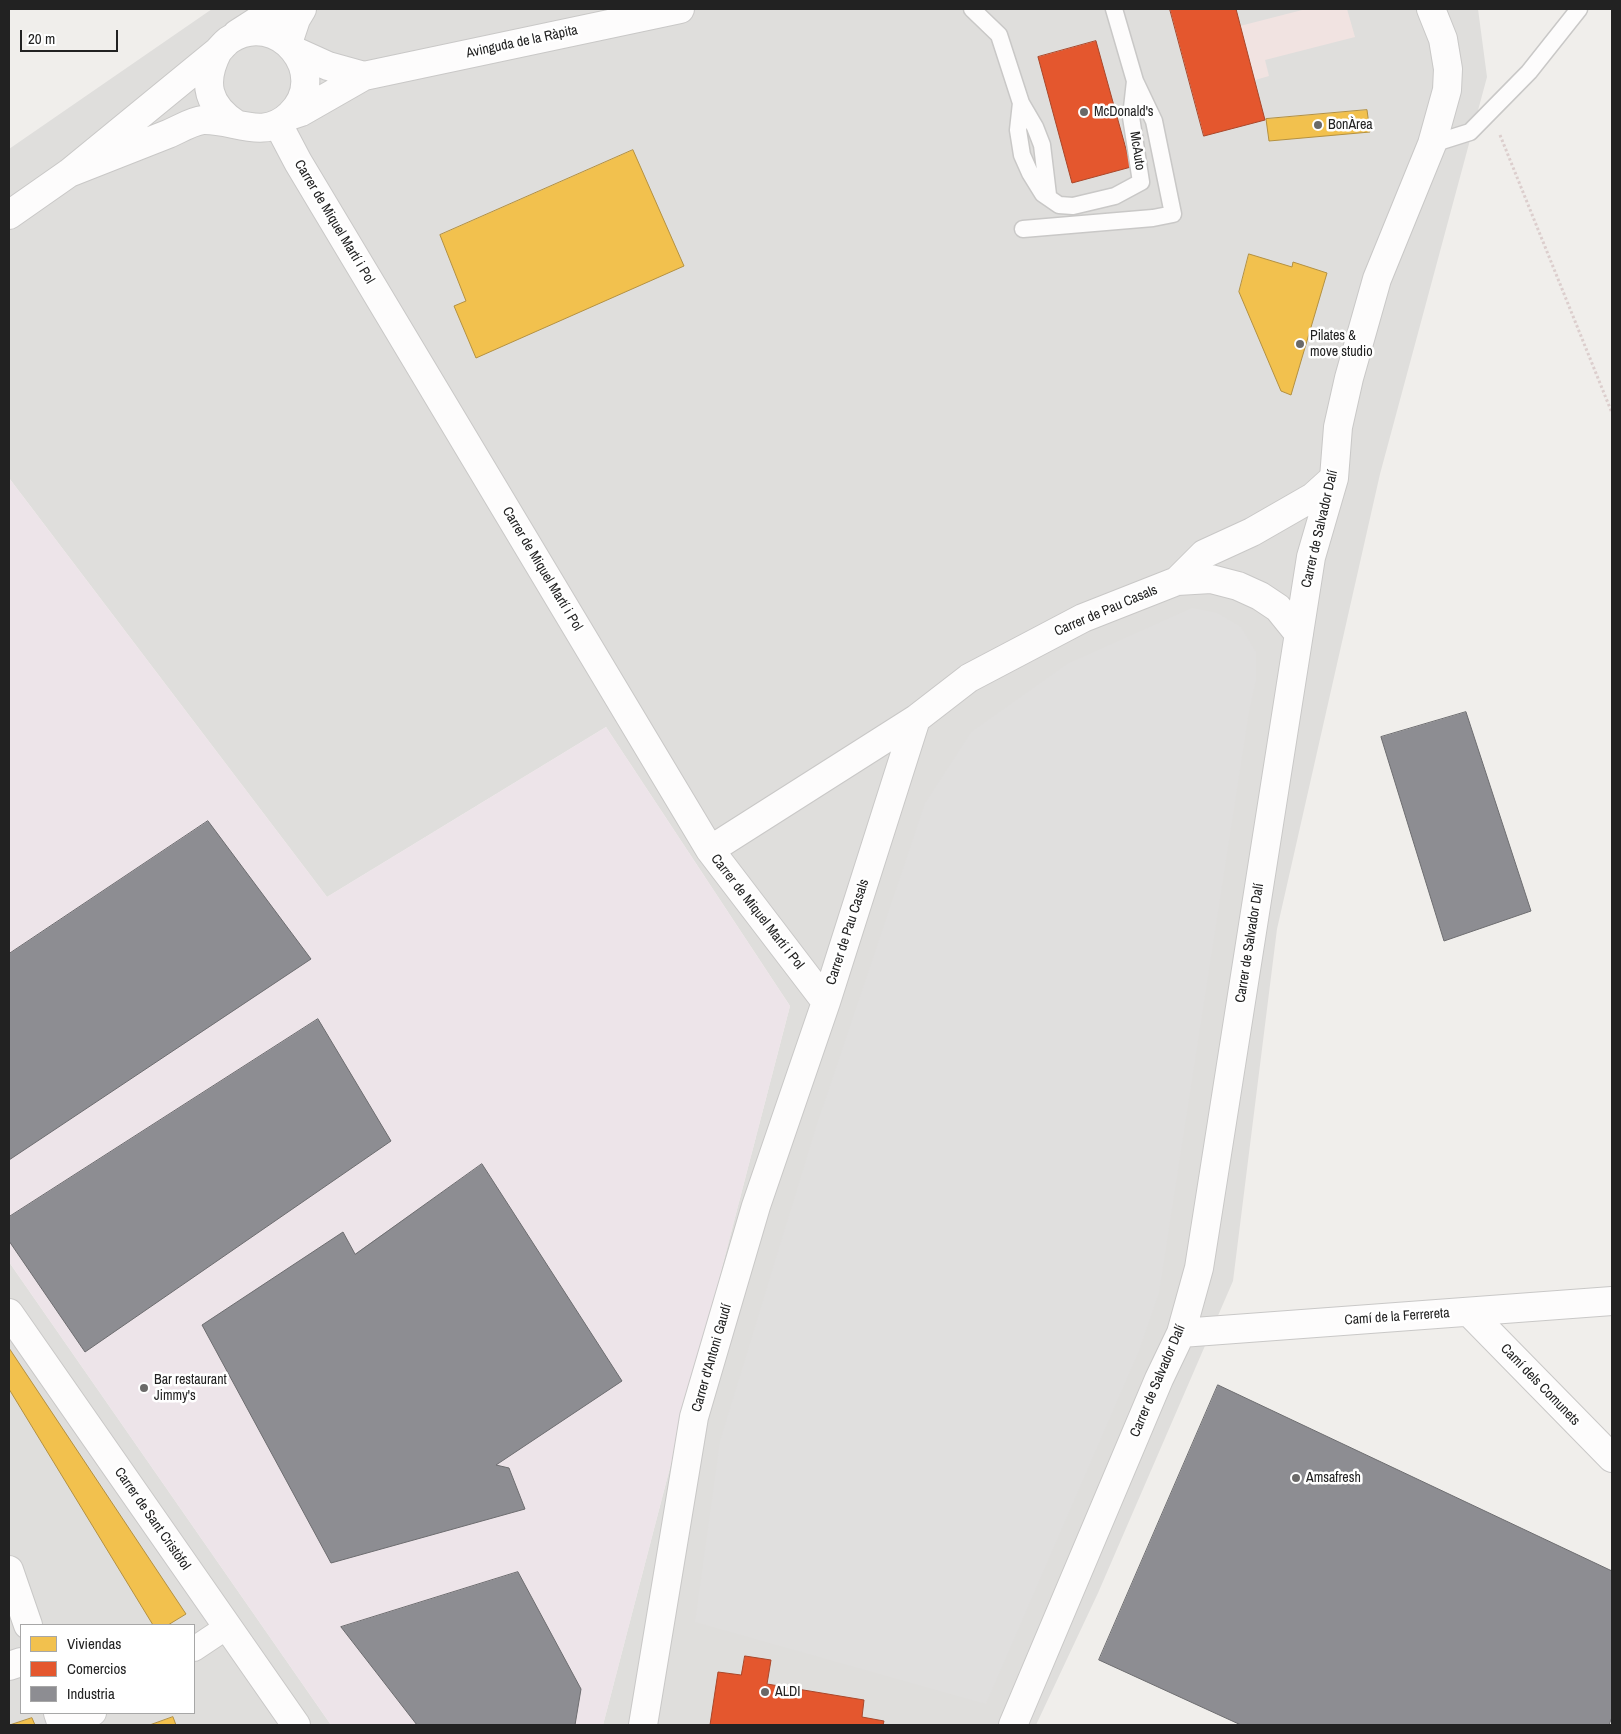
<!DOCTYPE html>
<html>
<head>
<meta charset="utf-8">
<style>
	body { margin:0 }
	#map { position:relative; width:1621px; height:1734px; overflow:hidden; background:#f0eeeb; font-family:"Archivo Narrow",sans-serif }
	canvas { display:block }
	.frame { position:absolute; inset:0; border:10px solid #222; pointer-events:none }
	.legend { position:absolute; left:20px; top:1624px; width:175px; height:90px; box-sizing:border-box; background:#fff; border:1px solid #a7a7a7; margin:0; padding:6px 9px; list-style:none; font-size:15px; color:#222 }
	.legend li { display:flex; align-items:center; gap:10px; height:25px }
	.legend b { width:25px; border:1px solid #a7a7a7 }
	.scale { position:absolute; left:20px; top:30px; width:98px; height:22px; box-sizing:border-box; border:2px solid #222; border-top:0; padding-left:6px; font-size:15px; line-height:18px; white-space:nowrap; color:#222; -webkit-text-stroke:4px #fff; paint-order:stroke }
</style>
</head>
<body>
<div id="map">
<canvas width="1621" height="1734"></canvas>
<div class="frame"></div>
<ul class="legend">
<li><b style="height:14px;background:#f2c14e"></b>Viviendas</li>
<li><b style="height:14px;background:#e4572e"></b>Comercios</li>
<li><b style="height:14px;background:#8d8d92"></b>Industria</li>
</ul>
<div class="scale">20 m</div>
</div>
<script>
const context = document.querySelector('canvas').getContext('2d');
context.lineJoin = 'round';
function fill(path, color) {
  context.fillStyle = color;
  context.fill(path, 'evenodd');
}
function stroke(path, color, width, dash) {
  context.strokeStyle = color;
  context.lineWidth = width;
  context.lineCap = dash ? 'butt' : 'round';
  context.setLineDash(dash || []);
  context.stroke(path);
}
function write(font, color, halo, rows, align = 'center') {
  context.font = font + ' "Archivo Narrow",sans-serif';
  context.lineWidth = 5;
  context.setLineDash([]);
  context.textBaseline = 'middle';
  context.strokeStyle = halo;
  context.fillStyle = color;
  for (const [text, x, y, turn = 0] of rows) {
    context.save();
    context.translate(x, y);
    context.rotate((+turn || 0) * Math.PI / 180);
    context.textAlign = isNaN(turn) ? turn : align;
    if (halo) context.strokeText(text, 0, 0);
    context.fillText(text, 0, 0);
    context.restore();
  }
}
fill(new Path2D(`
	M212,9H1478L1487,77L1380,474L1277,929L1233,1281L1098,1593L1036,1725H603L790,1006L606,727L327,897L9,478V149Z
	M9,1262L331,1725H9ZM21,1625H194V1713H21Z`), '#dfdedc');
fill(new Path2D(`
	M1306,9H1347L1355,37L1265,60L1269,76L1255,80L1240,26Z`), '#f1e3e1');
fill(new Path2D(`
	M9,478L327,897L606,727L790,1006L603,1725H331L9,1262Z`), '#ede4e9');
fill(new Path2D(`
	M1192,608L1217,613L1241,627L1256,652V680L1249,712L1159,1293L1139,1351L986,1704L695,1622L720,1441L816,1127L925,803L971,732L1067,664Z`), '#e0dfde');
const homes = new Path2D(`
	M1367,110L1370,132L1269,141L1266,119Z
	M633,150L684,266L476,358L454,306L466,301L440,235Z
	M1249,254L1292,267L1293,262L1327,273L1291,395L1281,391L1239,292Z
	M9,1348L186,1614L168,1625H153L9,1389Z
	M173,1717L176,1725H150Z
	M32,1718L35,1725H10Z`);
fill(homes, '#f2c14e');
stroke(homes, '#b49141', 1);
const shops = new Path2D(`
	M1170,9H1236L1265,120L1204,136Z
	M1096,41L1131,167L1072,183L1038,57Z
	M745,1656L771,1660L767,1684L864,1700L862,1717L884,1721L883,1725H710L718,1672L741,1675Z`);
fill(shops, '#e4572e');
stroke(shops, '#aa472a', 1);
const industry = new Path2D(`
	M1466,712L1531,911L1444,941L1381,737Z
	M208,821L311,959L9,1160V954Z
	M318,1019L391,1141L85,1352L9,1241V1217Z
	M482,1164L622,1381L496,1465L509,1468L525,1509L331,1563L202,1325L343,1232L355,1254Z
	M1218,1385L1612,1571V1717L1609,1725H1241L1099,1660Z
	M518,1572L581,1689L575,1725H417L341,1627Z`);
fill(industry, '#8d8d92');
stroke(industry, '#6d6d70', 1);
const service = new Path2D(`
	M972,9L999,35L1021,103L1018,130L1022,155L1030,173L1043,194L1059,205L1073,206L1115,196L1141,182L1131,117L1135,81
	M1021,103L1035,127L1042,145L1048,195
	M1432,144L1470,132L1529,72L1579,9
	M1023,229L1153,218L1173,214L1154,121L1135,81L1114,9`);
const pedestrian = new Path2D(`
	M194,1649L227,1627
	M75,1725L94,1713`);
const minor = new Path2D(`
	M278,124L298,162L710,850L826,1002
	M1177,581L1204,554L1252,532L1313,497L1334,478
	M710,850L916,719
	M1469,1312L1612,1458
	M9,1313L296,1725
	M1181,1333L1612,1301
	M9,1570L28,1625
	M9,1666L21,1662
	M58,1713L62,1725
	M643,1725L694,1417L756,1206L826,1002L916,719L969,678L1083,618L1177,581L1211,579L1238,586L1260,596L1278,608L1299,634
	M1013,1725L1159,1379L1181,1333L1199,1268L1311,557L1334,478L1338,427L1349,378L1377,279L1432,144L1447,90L1448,69L1443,39L1431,9`);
const tertiary = new Path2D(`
	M237,34L276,9
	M288,43L296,19L302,9
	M218,51C202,82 207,105 236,124
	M297,52L328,66L364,76
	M289,116L301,112L364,76L680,9
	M9,215L69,173L218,51C221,48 225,43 229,40C277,7 333,74 290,115C263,141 235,119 203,120C192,121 178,130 168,134C135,147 102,160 69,173`);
stroke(service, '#c9c8c7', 19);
stroke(pedestrian, '#c9c8c7', 26);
stroke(minor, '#c9c8c7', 30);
stroke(tertiary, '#c9c8c7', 30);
stroke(new Path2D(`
	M1500,135L1612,413`), '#dccecd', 3, [2.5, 2.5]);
stroke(service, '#fdfcfc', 16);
stroke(pedestrian, '#fdfcfc', 24);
stroke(minor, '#fdfcfc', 28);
stroke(tertiary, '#fdfcfc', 28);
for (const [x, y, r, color] of [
	[1084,112,5,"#6a6968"],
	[1318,125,5,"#6a6968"],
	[1300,344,5,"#6a6968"],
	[144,1388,5,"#6a6968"],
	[1296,1478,5,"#6a6968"],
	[765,1692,5,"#6a6968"]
]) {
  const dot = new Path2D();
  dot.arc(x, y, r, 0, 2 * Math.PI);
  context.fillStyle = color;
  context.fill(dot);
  stroke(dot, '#fff', 2);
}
write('14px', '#222', '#fff', [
	["Avinguda de la Ràpita",522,42,-12],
	["McAuto",1137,151,81],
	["Carrer de Miquel Martí i Pol",334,222,59],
	["Carrer de Salvador Dalí",1320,529,-77],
	["Carrer de Miquel Martí i Pol",542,569,59],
	["Carrer de Pau Casals",1106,611,-23],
	["Carrer de Miquel Martí i Pol",757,912,52],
	["Carrer de Pau Casals",848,932,-72],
	["Carrer de Salvador Dalí",1250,943,-81],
	["Camí de la Ferrereta",1397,1317,-4],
	["Carrer d'Antoni Gaudí",712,1358,-74],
	["Carrer de Salvador Dalí",1158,1381,-67],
	["Camí dels Comunets",1540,1385,46],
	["Carrer de Sant Cristòfol",152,1519,55]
]);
write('14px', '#222', '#fff', [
	["McDonald's",1094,112],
	["BonÀrea",1328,125],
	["Pilates &",1310,336],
	["move studio",1310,352],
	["Bar restaurant",154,1380],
	["Jimmy's",154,1396],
	["Amsafresh",1306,1478],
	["ALDI",775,1692]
], 'left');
</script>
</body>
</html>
